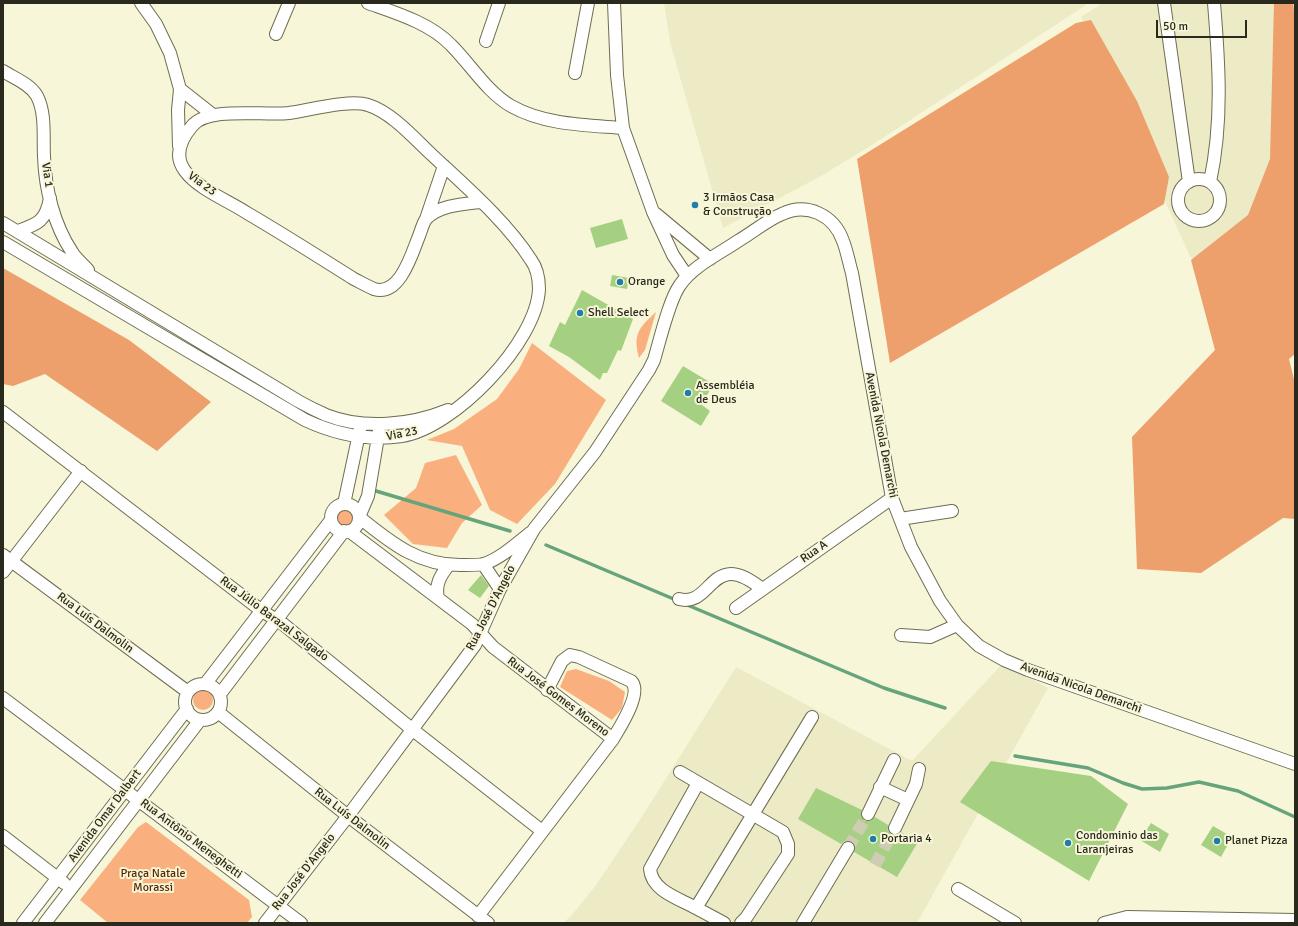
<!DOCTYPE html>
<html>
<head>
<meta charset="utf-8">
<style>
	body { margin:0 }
	#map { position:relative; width:1298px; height:926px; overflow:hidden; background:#f7f6d8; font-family:Signika,sans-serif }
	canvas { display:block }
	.frame { position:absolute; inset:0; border:4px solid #2a291e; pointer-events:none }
	.scale { position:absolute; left:1156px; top:20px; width:91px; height:18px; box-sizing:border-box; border:2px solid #2a291e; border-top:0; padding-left:5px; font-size:12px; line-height:14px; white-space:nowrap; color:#2a291e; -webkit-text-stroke:3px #f7f6d8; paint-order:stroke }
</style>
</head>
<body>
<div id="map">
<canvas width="1298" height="926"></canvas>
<div class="frame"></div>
<div class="scale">50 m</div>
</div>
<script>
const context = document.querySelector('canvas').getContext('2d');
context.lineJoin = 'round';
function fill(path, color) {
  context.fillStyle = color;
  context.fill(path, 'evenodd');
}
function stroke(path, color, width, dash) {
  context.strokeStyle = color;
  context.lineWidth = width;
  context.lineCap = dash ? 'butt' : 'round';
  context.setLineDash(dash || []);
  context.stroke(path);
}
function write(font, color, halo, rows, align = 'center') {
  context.font = font + ' Signika,sans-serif';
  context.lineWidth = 4;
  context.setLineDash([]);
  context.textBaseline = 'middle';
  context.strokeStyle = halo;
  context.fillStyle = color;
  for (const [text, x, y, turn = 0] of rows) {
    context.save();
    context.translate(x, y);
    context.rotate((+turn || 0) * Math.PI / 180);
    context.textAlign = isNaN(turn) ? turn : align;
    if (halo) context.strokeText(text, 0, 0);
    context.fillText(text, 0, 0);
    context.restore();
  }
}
fill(new Path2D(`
	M664,3H1089L872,145L821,176L723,228L670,42Z
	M1103,3H1295V307L1253,335L1190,256L1081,17Z
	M1003,663L1048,688L917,923H563L571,916L596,885L643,815L736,667L912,761Z`), '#ecebc6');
fill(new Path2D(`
	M656,312L645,350L639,358C633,335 638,328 656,312Z
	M532,343L606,400L555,484L517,524L490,510L462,446L427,440L454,429L497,399L519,369Z
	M456,455L482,505L462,523L447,548L413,544L384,515L416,488L425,463Z
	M335 518a10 10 0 1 1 20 0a10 10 0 1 1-20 0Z
	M576,669L609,681L625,692L622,708L612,720L560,687L567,671Z
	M193 700a10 10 0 1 1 20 0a10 10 0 1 1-20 0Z
	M146,822L249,900L252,917L247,923H108L80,900L138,827Z`), '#fab07e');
fill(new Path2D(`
	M1274,3H1293L1295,18V354L1289,359L1295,383V519L1283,518L1201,573L1137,569L1132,437L1215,350L1191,260L1248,215L1270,159Z
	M1091,20L1137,101L1169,177L1164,204L890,363L857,159L1076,23Z
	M3,268L129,340L211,402L157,451L45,374L13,386L3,384Z`), '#eda06c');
stroke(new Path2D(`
	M376,491L510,531
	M546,545L676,600
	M685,604L884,688L945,708
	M1015,756L1088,768L1123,783L1142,789L1167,788L1199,782L1238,791L1295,817`), '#66a47c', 3.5);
fill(new Path2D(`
	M622,219L628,239L596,248L590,228Z
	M612,275L629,278L627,289L610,286Z
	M582,290L633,319L621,351L618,350L607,373H603L600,380L569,357L549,346L560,322L565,325Z
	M683,366L713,384L702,405L710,411L701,426L661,401Z
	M481,575L489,586L480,598L468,590Z
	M991,761L1091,776L1128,804L1089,881L960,802Z
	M816,788L862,810L861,815L864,821H869L875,817L888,825V829L891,835H896L901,832L918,842L897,877L854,852L855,845L852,841H845L841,844L798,819Z
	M1151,823L1169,834L1160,852L1140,840Z
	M1213,826L1232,837L1221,857L1201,845Z`), '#a5d081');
stroke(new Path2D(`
	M848,848L868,814
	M875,865L895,828`), '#cecdb3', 12, [12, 6]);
const minor = new Path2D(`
	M141,3L156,24L170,53L180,89L178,110L179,146
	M368,3C396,13 430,23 451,45C471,65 487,92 511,106C545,125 585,125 623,128
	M614,3L617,75L623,128L653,212L673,255L687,276
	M1164,3L1189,182
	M276,34L289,3
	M486,41L499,3
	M3,71C14,78 30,84 37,96C46,113 43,138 44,156C45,189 54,225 72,252C76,259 83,264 88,270
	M575,73L588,3
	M180,89L213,115
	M1178 200a21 21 0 1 1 42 0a21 21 0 1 1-42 0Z
	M1210,182C1223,122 1219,63 1214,3
	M656,214L710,259
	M426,219L444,166
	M3,223L298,401C307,406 317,411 326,415C364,430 411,425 448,410
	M18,231C38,224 46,221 50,198
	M3,242L305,420C335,434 369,441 402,436C454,428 537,342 539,289C539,279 537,268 531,260C506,221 465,186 431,154C414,138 391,112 368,105C350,99 310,110 289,113C264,116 208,106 192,126C181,139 173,155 185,171C198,189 229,201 247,213C283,234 319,257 354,279C360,282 367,286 374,289C400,297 412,253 419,236C421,231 423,223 426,219C439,205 463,204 481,202
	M3,412L262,611L283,624L413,730L542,831
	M344,504L360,429
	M331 518a14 14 0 1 1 28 0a14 14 0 1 1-28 0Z
	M359,517C392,544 421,567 465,565C471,565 479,565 484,564C501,558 516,544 530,533
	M359,517L368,496L379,431
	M900,519L952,511
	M349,531L472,624L493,647L613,739L478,916
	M3,555L188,692
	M483,564L500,589
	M3,572L81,471
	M438,598C435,585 440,576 448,566
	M679,599C713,608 710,547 762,589
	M736,608L892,498
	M901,635L930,637L957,625
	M206,683L331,520
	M185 702a18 18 0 1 1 36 0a18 18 0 1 1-36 0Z
	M547,690L562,661L570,655L579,657L631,681C643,692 620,727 613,739
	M220,694L344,531
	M3,698L301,923
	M218,712L348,816L488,923
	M680,772L783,832L788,844V854L746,918L741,923
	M880,787L908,800
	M868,814L894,760
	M895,828L916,784L919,769
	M3,836L64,883
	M958,889L1015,923
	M696,908C678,898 652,891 650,869L698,783
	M23,923L187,709
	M45,923L200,720
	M265,923L348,816L475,645L500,589L534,529L595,452L649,370L654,360C660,340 669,300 680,285C693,266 719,254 738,241C752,233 767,220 782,214C807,202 834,215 843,241C847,251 849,263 852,273L892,498L911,547L940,601L957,625L979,646L1004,660L1028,670L1295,764
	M724,923L696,908L812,717
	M803,923L848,848
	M1104,923L1127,917L1295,920`);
stroke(minor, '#6e6d52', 14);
stroke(minor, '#fff', 12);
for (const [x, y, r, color] of [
	[695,205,4,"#1e7eaa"],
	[620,282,4,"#1e7eaa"],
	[580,313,4,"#1e7eaa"],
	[688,393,4,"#1e7eaa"],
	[873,839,4,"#1e7eaa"],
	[1217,841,4,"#1e7eaa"],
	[1068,843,4,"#1e7eaa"]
]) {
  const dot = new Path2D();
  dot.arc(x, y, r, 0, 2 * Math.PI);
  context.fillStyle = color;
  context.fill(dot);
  stroke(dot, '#f7f6d8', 1.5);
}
write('12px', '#2a291e', '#f7f6d8', [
	["Via 1",47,175,82],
	["Via 23",202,184,36],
	["Via 23",402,434,-11],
	["Avenida Nicola Demarchi",881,435,79],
	["Rua A",814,552,-35],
	["Rua José D'Angelo",491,608,-63],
	["Rua Júlio Barazal Salgado",274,619,37],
	["Rua Luís Dalmolin",95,623,37],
	["Avenida Nicola Demarchi",1081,688,20],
	["Rua José Gomes Moreno",558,697,37],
	["Avenida Omar Dalbert",105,816,-53],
	["Rua Luís Dalmolin",352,819,38],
	["Rua Antônio Meneghetti",191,839,37],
	["Rua José D'Angelo",304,872,-52]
]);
write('12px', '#2a291e', '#f7f6d8', [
	["3 Irmãos Casa",703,198],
	["& Construção",703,212],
	["Orange",628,282],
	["Shell Select",588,313],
	["Assembléia",696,386],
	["de Deus",696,400],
	["Condominio das",1076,836],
	["Laranjeiras",1076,850],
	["Portaria 4",881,839],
	["Planet Pizza",1225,841]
], 'left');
write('12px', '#5a2900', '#f7f6d8', [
	["Praça Natale",153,874],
	["Morassi",153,888]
]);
</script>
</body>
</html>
